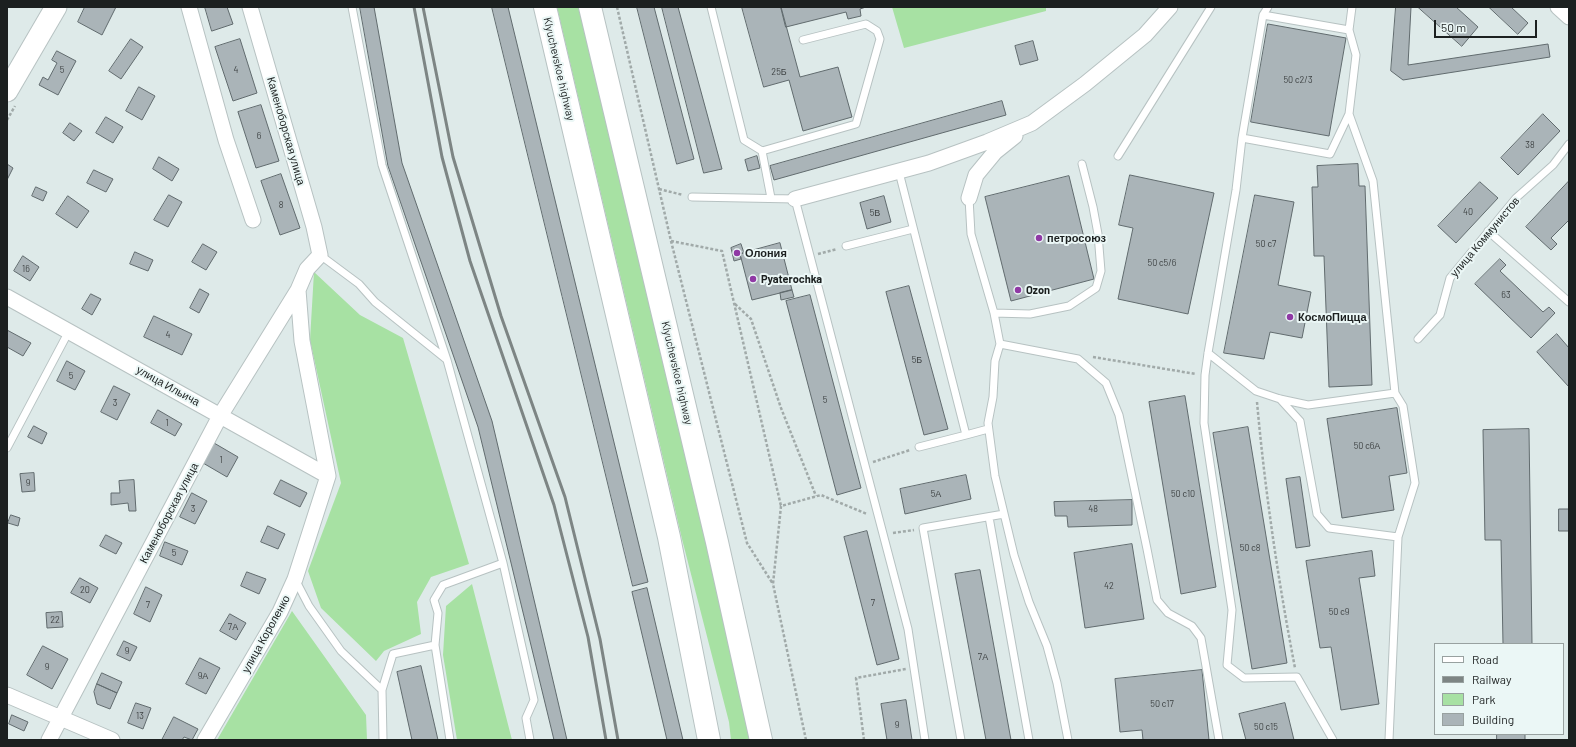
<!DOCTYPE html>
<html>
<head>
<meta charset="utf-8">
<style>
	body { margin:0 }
	#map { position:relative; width:1576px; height:747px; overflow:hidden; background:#deeae9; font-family:Barlow,sans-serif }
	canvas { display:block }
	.frame { position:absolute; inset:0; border:8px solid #1c2020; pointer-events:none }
	.legend { position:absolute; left:1434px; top:643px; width:130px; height:92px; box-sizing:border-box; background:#ebf7f6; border:1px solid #98a1a0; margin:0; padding:5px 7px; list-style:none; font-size:12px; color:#1c2020 }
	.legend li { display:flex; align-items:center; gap:8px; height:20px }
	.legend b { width:20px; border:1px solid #98a1a0 }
	.scale { position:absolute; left:1434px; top:20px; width:103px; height:18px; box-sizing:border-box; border:2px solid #1c2020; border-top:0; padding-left:5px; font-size:12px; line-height:14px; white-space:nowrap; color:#1c2020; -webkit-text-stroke:3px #ebf7f6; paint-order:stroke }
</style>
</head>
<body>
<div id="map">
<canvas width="1576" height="747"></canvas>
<div class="frame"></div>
<ul class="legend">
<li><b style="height:5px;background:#fff"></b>Road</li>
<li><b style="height:5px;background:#7d8584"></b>Railway</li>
<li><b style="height:11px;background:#a7e1a3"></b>Park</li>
<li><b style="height:11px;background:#aab4b8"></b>Building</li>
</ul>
<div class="scale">50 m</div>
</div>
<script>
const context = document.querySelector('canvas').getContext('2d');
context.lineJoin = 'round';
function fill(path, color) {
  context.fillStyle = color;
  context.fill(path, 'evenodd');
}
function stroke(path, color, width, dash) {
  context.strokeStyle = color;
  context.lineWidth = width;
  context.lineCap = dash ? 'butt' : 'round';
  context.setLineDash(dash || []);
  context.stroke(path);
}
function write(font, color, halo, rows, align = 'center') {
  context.font = font + ' Barlow,sans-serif';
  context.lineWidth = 4;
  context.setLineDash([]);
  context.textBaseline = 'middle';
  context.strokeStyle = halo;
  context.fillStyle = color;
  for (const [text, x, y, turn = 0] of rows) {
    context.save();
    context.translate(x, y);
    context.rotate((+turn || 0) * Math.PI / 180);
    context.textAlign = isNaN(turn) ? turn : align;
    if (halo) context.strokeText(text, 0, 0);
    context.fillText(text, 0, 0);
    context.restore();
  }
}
fill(new Path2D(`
	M557,7H579L710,545L751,740H731L729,722L682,539Z
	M892,7H1046V11L904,48Z
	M314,272L360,315L403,338L469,564L431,577L417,602L421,634L384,651L376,661L321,608L308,571L341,483L310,340Z
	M472,584L512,740H457L443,655L446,606Z
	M292,611L366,715L367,740H217Z`), '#a7e1a3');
const building = new Path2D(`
	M85,7H116L102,35L78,22Z
	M205,7H227L233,24L212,31Z
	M360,7H374L402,163L492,421L567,740H554L478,427L388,166Z
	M492,7H508L648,582L633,586Z
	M637,7H654L694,159L677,164Z
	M662,7H678L722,169L704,173Z
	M742,7H781L800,77L838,67L852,117L803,131L789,80L764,87Z
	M781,7H866L860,9L861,16L848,19L846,12L786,27Z
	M1396,7H1411L1408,65L1548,44L1550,57L1403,80L1391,71Z
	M1418,7H1456L1478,27L1462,46Z
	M1489,7H1511L1528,23L1518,34Z
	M1268,24L1346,38L1329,136L1251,122Z
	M131,39L143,47L121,79L109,71Z
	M240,39L257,93L233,101L215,47Z
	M1033,41L1038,60L1020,65L1015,46Z
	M57,51L76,61L58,95L39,85L43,77L48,80L57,63L52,60Z
	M139,87L155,96L142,120L126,111Z
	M1002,101L1006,115L774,180L770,166Z
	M261,105L279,161L256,168L238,112Z
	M1543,114L1560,131L1518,175L1501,158Z
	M106,117L123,127L113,143L96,133Z
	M70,123L82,131L74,141L63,133Z
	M757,156L760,168L748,171L745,160Z
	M159,157L179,169L172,181L153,169Z
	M7,164L13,168L7,180Z
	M1358,164L1359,186H1365L1372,385L1329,387L1324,256H1314L1312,187H1318L1317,166Z
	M94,170L113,179L106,192L87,183Z
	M281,174L300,228L280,235L261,181Z
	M1130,175L1214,193L1188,314L1118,299L1133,228L1119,225Z
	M1069,176L1094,279L1011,301L985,197Z
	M1569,181V220L1551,238L1557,244L1551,250L1526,227Z
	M1480,182L1498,198L1456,243L1438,226Z
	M36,187L47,192L43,201L32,196Z
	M169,195L182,202L168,227L154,220Z
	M1255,195L1294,202L1278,285L1311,292L1302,338L1270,332L1264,359L1224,353Z
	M68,196L89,211L77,228L56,214Z
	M884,196L891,222L867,229L860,203Z
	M780,243L792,290L752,300L740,254Z
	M203,244L217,252L206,270L192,262Z
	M741,244L744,253L740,254L741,259L734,261L731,248Z
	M135,252L153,260L148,271L130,264Z
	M23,256L39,267L30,281L14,271Z
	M1500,259L1506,265L1500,271L1543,312L1549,307L1555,313L1531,338L1475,284Z
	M909,286L948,429L924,435L886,292Z
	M200,289L209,294L199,313L190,308Z
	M792,290L794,297L781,300L780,293Z
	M91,294L101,299L92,315L82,309Z
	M810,295L861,488L837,495L786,301Z
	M154,316L192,334L182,355L144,337Z
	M7,330L31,343L23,356L7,347Z
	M1557,334L1569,348V387L1537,352Z
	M67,361L85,371L75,390L57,381Z
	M114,386L130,394L117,420L101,412Z
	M1185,396L1216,587L1181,594L1149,402Z
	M1397,408L1407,473L1389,476L1394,510L1342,518L1327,419Z
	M158,410L182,424L175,436L151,423Z
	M34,426L47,433L42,444L28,437Z
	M1248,427L1287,663L1252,669L1213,433Z
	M1529,429L1532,644H1503L1501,540H1485L1483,430Z
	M214,443L238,457L227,477L203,463Z
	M34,473L35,491L22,492L20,474Z
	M966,475L971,499L905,514L900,489Z
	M1300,477L1310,546L1296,548L1286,479Z
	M134,480L136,511H129L128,503L111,505V493H120L119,481Z
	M281,480L307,493L300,507L274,494Z
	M192,493L207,501L195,524L180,517Z
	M1132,500V525L1068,527L1067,516H1055L1054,502Z
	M1559,509H1569V531H1559Z
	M11,515L20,518L18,526L8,523Z
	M268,526L285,534L278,549L261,542Z
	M867,531L899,659L877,665L844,537Z
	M106,535L122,543L116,554L100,546Z
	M165,542L188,551L182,565L160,556Z
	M1132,544L1144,619L1085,628L1074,553Z
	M1372,551L1375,576L1359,578L1379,704L1341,710L1331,647L1320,648L1306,561Z
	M980,570L1011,740H986L955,574Z
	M247,572L266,579L259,594L241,586Z
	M80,578L98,588L90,603L71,593Z
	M146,587L162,595L150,622L134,614Z
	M647,588L683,740H667L632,592Z
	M62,612L63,627L47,628L46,613Z
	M230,614L246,623L236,640L220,631Z
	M124,641L137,647L130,661L117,655Z
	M43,646L68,659L52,689L27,675Z
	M200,658L220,668L206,694L186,684Z
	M421,666L438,740H412L397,672Z
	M1202,670L1209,740H1143L1142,730L1120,732L1115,679Z
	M102,673L122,682L117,693L97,684Z
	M97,684L117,693L110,709L97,704L94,692Z
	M906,700L912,740H887L881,704Z
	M136,703L151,708L143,729L128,723Z
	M1285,703L1294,740H1246L1239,714Z
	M12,715L28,722L24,731L9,724Z
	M174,717L198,729L192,740L184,737L182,740H162Z
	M1497,734H1525V740H1497Z`);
fill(building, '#aab4b8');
stroke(building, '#616b6e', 1);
const service = new Path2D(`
	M352,7L382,165L447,360L503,563L534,700L526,718L530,740
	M711,7L744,140L762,151L856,124L880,39L877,31L866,24L803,40
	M1268,7L1263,15L1242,138L1236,190L1208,353L1205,375L1204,423L1232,610L1227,665L1244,678L1297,677L1333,740
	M1352,7L1349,30L1356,55L1349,114L1373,181L1395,393L1403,406L1415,483L1398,537L1389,740
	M1263,15L1349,30
	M1242,138L1330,154L1349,114
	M762,151L771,198
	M1118,156L1211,7
	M899,172L966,435L988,429
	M692,197L795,199L908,629L925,740
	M969,198L971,234L994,313L1000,344L995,361L993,397L988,423L995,476L1014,555L1029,602L1047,646L1057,683L1068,740
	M1488,231L1569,302
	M846,246L913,229
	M320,255L359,284L375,302L446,359
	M994,313L1030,314L1069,306L1096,288L1101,271L1098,234L1093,207L1082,164
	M1418,339L1440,315L1450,278L1516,198L1553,165L1569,144
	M1000,344L1078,359L1106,383L1119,415L1147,549L1157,600L1168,613L1192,626L1201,638L1219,740
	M1208,353L1256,391L1280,399L1308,405L1395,393
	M1280,399L1300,421L1317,514L1329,528L1398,537
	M919,447L966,435
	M7,448L69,331
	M989,517L1029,740
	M296,581L309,606L341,651L382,690L383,740
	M382,690L393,654L435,645
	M450,740L435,645L438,613L434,600L443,585L503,563
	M961,740L923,528L1004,514`);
const minor = new Path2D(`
	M189,7L226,140L253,220
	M1558,7L1569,17
	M969,198L976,175L995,152L1015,136
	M795,199L929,163L987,142L1032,123L1085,84L1145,35L1170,7
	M7,297L328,476
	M7,695L112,740
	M49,740L220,416L298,290
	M205,740L280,612L295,579L328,476L302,341L298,290L307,269L320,255L314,227L250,7`);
const secondary = new Path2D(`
	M7,91L56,7`);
const primary = new Path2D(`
	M545,7L669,537L709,740
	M590,7L717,542L761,740`);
stroke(service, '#b7c2c2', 9);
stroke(minor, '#b7c2c2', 17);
stroke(secondary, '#b7c2c2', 23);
stroke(primary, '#b7c2c2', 24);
stroke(new Path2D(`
	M617,7L671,241L747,543L773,584
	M7,120L15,106
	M659,189L683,195
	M671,241L722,251L781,506
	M818,254L837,249
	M735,304L751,319L781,408L816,496
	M1093,357L1196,374
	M1257,402C1265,491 1278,580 1295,668
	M873,462L910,450
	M893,533L914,530
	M806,740L773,584L781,506L821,495L867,514
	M864,740L856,678L906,669`), '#a1aaa9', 2.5, [3, 2]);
stroke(service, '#fff', 7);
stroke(minor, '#fff', 15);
stroke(secondary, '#fff', 21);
stroke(primary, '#fff', 22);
stroke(new Path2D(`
	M414,7L442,157L470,261L554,505L588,637L606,740
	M423,7L453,157L501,316L565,497L600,639L618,740`), '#7d8584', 3);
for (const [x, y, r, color] of [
	[1039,238,4,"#9039a5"],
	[737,253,4,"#9039a5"],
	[753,279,4,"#9039a5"],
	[1018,290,4,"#9039a5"],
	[1290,317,4,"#9039a5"]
]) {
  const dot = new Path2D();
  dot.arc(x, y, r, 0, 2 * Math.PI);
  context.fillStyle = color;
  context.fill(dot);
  stroke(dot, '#ebf7f6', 1.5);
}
write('9px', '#404546', null, [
	["5",62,70],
	["4",236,70],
	["25Б",779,72],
	["50 с2/3",1298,80],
	["6",259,136],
	["38",1530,145],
	["8",281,205],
	["40",1468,212],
	["5В",875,213],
	["50 с7",1266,244],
	["50 с5/6",1162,263],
	["16",26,269],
	["63",1506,295],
	["4",168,335],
	["5Б",917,360],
	["5",71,376],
	["5",825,400],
	["3",115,403],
	["1",167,423],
	["50 с6А",1367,446],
	["1",221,460],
	["9",28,483],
	["5А",936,494],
	["50 с10",1183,494],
	["3",193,509],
	["48",1093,509],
	["50 с8",1250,548],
	["5",174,553],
	["42",1109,586],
	["20",85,590],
	["7",873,603],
	["7",148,605],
	["50 с9",1339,612],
	["22",55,620],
	["7А",233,627],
	["9",127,651],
	["7А",983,657],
	["9",47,667],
	["9А",203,676],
	["50 с17",1162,704],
	["13",140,716],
	["9",897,725],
	["50 с15",1266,727]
]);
write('11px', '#1c2020', '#ebf7f6', [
	["Klyuchevskoe highway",559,69,77],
	["Каменоборская улица",286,131,74],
	["улица Коммунистов",1485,237,-50],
	["Klyuchevskoe highway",677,373,77],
	["улица Ильича",168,386,29],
	["Каменоборская улица",169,513,-62],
	["улица Короленко",266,634,-61]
]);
write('bold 11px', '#1c2020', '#ebf7f6', [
	["петросоюз",1047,238],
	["Олония",745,253],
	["Pyaterochka",761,279],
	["Ozon",1026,290],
	["КосмоПицца",1298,317]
], 'left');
</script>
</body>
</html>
